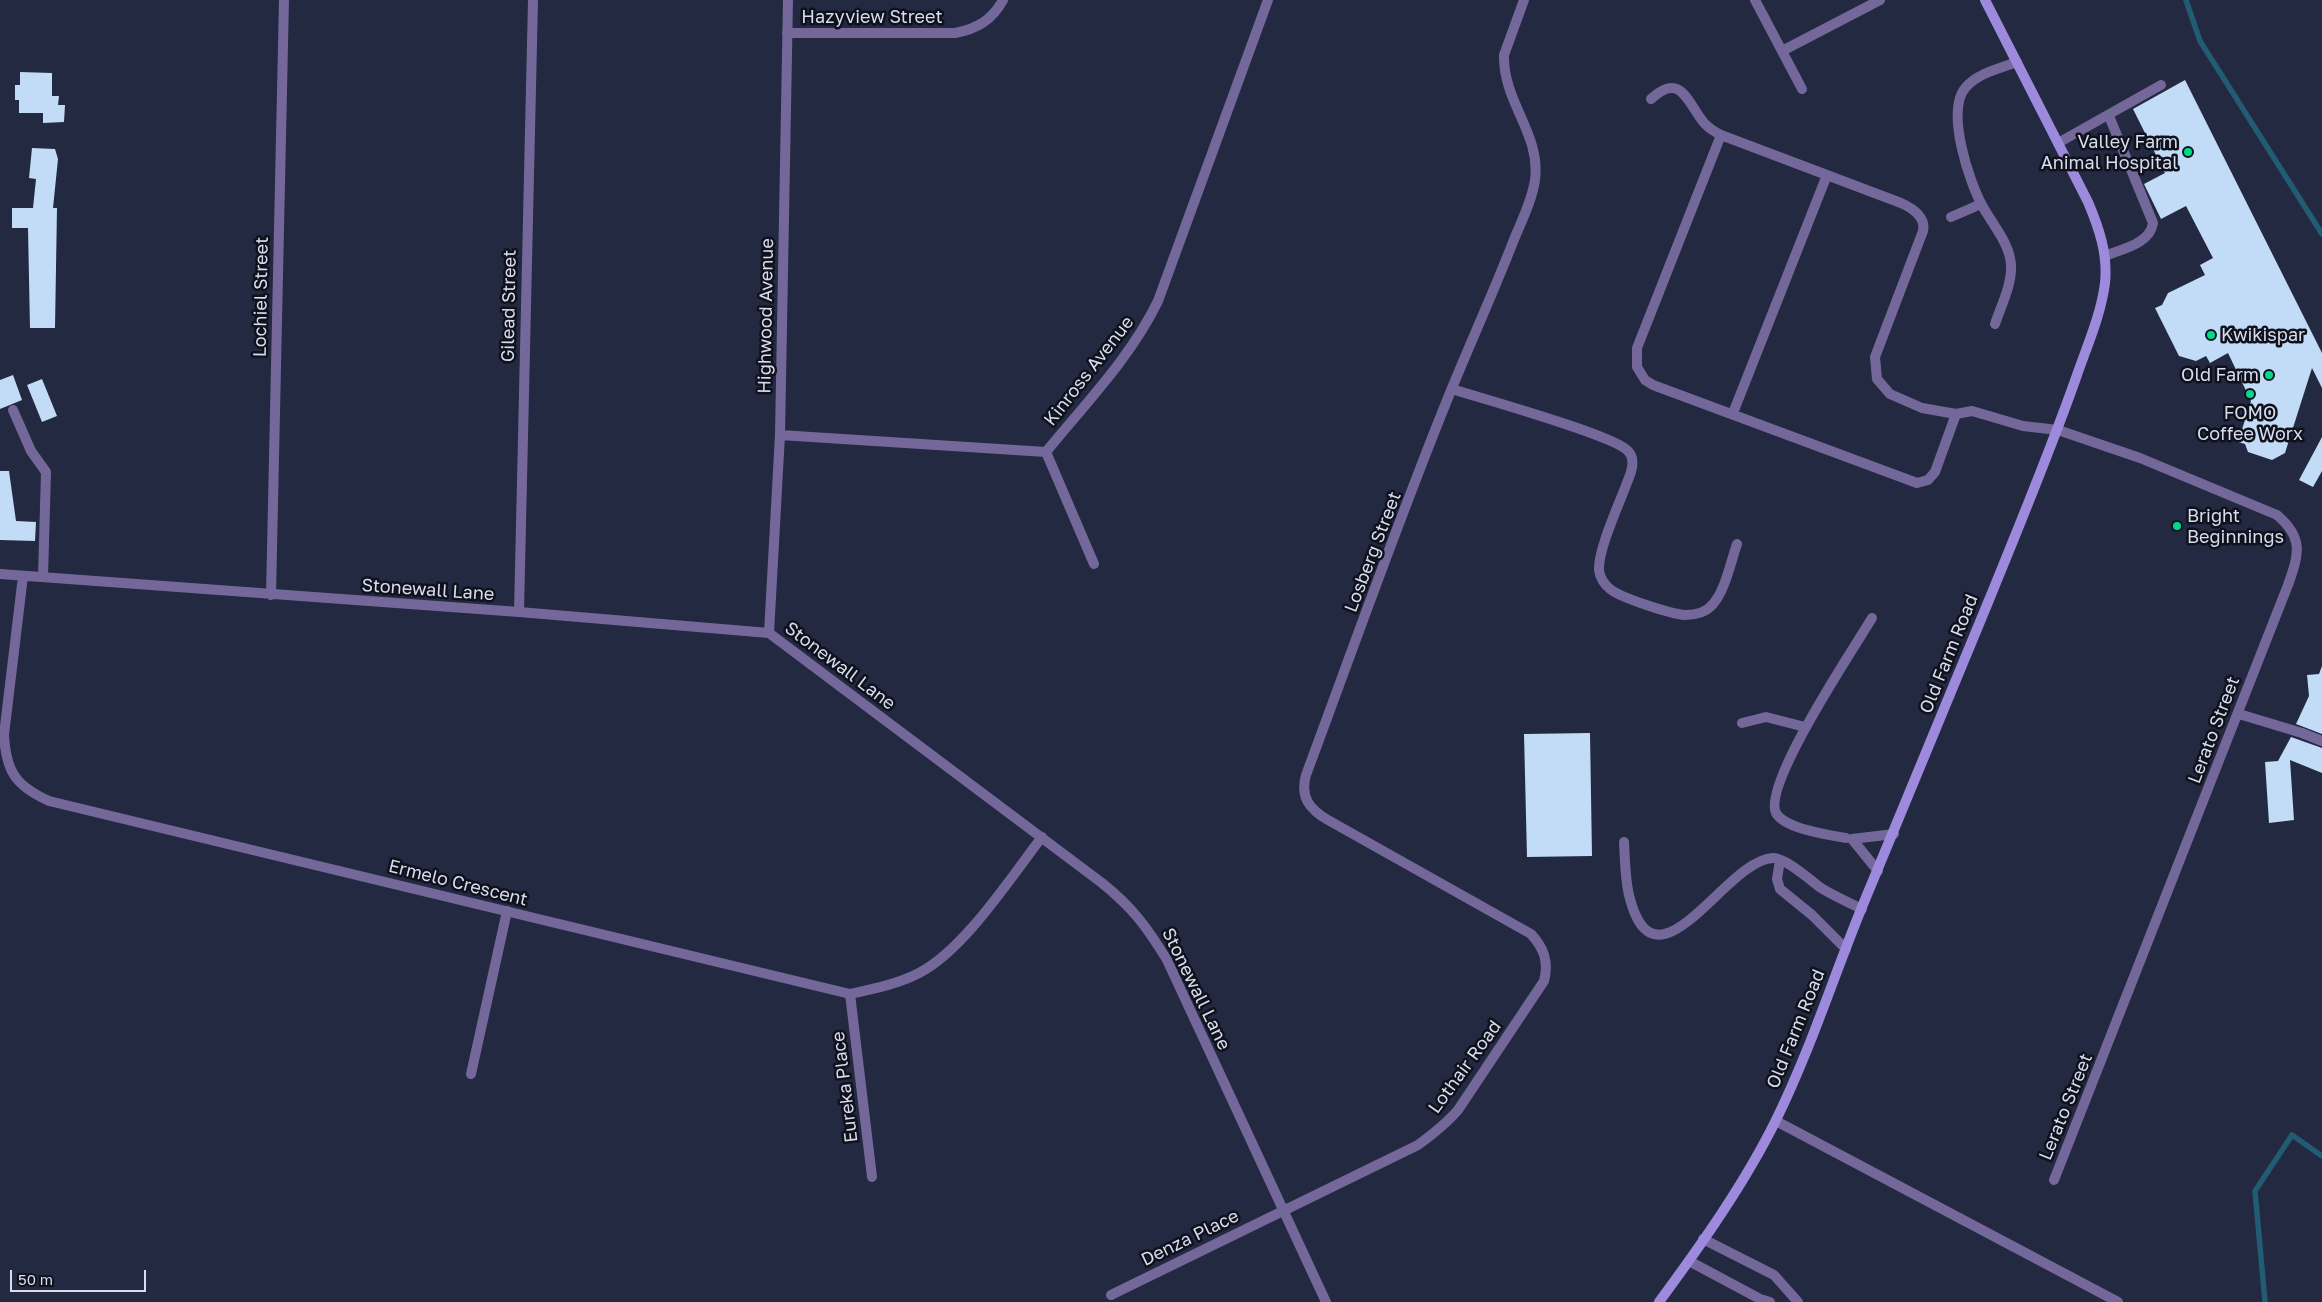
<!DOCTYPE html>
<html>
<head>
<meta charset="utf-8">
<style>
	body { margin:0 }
	#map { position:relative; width:2322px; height:1302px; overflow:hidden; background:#222941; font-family:"Golos Text",sans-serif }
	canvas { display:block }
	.scale { position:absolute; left:10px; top:1270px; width:136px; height:22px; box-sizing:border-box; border:2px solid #d8ddee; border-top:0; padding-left:6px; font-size:15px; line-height:18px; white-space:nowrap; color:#d8ddee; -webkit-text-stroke:4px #0f121d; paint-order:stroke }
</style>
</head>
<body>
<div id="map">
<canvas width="2322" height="1302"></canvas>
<div class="scale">50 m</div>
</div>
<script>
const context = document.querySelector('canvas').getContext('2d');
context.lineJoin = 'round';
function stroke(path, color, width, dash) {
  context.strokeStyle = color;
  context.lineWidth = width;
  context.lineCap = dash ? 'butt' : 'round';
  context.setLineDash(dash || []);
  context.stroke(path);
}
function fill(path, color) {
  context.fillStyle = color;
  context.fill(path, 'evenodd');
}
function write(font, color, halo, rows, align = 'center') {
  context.font = font + ' "Golos Text",sans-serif';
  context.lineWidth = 5;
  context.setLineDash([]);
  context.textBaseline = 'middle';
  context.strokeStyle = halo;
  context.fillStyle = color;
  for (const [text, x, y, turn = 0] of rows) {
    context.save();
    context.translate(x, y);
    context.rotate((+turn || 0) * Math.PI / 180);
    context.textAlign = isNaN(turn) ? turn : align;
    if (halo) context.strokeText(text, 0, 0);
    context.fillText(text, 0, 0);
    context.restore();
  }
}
stroke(new Path2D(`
	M2186,0L2200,41L2322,234
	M2265,1302L2255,1191L2292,1135L2322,1156`), '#215c72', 5.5);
fill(new Path2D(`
	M20,72L52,73V96H59L58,105H65L64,122L43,123V113H19V100H15V85H20Z
	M2185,80L2322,353V388L2312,368L2285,453L2272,460L2248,452L2245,444L2238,442L2251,401L2228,353L2210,363L2206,356L2196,361L2179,356L2155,308L2162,305L2168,293L2205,275L2200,265L2213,258L2186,206L2161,219L2144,184L2165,173L2133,109Z
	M32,148L55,149L58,159L53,208H57L55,328H30L28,228H12V208H33L36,179L29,178Z
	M13,375L22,400L0,409V380Z
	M42,379L57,416L42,422L27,385Z
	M2322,437V471L2313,487L2299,480Z
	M0,471H9L16,521L36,522L35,541L0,540Z
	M2322,666V734L2296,724L2309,696L2307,675L2319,674Z
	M1590,733L1592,856L1527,857L1524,734Z
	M2291,737L2322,748V773L2290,760L2294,820L2269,823L2265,762L2278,761Z`), '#c2dbf6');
stroke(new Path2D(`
	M2058,143L2161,85
	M2105,256C2122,249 2150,244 2153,223L2109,116
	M13,410L31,451L46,472L43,577
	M471,1074L507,911`), '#74689b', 10);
stroke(new Path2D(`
	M1755,0L1802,89
	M787,33H955C977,29 992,20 1003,0
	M1782,51L1880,0
	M1651,99C1682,70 1688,105 1705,124C1710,129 1715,132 1721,135L1901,203C1912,208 1926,217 1923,231L1875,357L1877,379L1890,394L1922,408L1956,414L1972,411L2023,426L2058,430L2140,458L2277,515C2304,538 2299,554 2288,585L2054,1180
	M1721,135L1637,348V367L1645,380L1653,385L1917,483L1928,480L1935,472L1956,414
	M1951,217L1981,204
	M1995,324C2001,306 2012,285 2011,265C2010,244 1993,225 1983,207C1969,182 1945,110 1966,87C1978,73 2001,68 2017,62
	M1452,389C1480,398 1614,435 1628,451C1634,457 1633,465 1631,472C1623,496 1598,547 1599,570C1600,578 1604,584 1610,589C1621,598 1671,614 1685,615C1695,615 1707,612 1713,604C1725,591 1731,561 1737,544
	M1733,413L1827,175
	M780,435L1046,452C1085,404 1131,357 1158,301L1268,0
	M1046,452L1094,564
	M0,574L519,612L769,633L1102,883C1132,907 1147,927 1167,960L1326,1302
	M23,576L4,735C6,772 16,786 49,801L850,994C873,989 898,984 919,973C964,950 1011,877 1042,837
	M271,595L284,0
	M519,612L533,0
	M769,633L780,435L788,0
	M2239,714L2302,733L2322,741
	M1742,723L1766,717L1805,727
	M1846,838C1829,835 1785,829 1776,813C1762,785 1854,648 1872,618
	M1852,839L1894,834
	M1852,839L1878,871
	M1624,842C1625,859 1625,878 1629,895C1655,1002 1726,859 1773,858C1786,858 1810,880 1821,888C1834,896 1848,902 1862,909
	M1780,860L1777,879L1780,889L1812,915L1846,949
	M850,994L872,1177
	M1776,1121L2118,1302
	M1703,1239L1774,1275L1798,1302
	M1689,1261L1760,1299L1770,1302
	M1111,1295L1418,1145C1433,1134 1446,1124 1458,1110L1544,981C1549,962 1544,948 1531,934L1328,820C1309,809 1300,797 1306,775C1354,646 1400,515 1452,388C1472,339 1494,291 1513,242C1521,222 1532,201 1535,180C1541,133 1503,103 1504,55L1524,0`), '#74689b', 10);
stroke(new Path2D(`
	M1659,1302C1701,1245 1745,1183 1776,1120C1810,1051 1833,978 1862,907C1904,805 1947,703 1989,600C2019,526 2050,452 2077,375C2087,346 2101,315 2105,283C2108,254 2099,228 2088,202L1985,0`), '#9e8adc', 10);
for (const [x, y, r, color] of [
	[2188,152,5,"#00d98c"],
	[2211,335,5,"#00d98c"],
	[2269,375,5,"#00d98c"],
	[2250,394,5,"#00d98c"],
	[2177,526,5,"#00d98c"]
]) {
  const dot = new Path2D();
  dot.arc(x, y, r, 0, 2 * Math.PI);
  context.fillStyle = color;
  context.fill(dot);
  stroke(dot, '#0f121d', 2);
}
write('18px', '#d8ddee', '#0f121d', [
	["Hazyview Street",872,17],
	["Lochiel Street",261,297,-89],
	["Gilead Street",509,306,-89],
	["Highwood Avenue",766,316,-89],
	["Kinross Avenue",1089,371,-52],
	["Losberg Street",1373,552,-69],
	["Stonewall Lane",428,590,4],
	["Old Farm Road",1949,654,-68],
	["Stonewall Lane",840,666,37],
	["Lerato Street",2214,730,-69],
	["Ermelo Crescent",458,883,14],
	["Stonewall Lane",1196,989,64],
	["Old Farm Road",1796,1029,-68],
	["Lothair Road",1465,1067,-54],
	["Eureka Place",845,1087,-97],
	["Lerato Street",2066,1107,-68],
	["Denza Place",1190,1238,-26]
]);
write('18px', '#d8ddee', '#0f121d', [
	["Valley Farm",2178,142],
	["Animal Hospital",2178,163],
	["Kwikispar",2221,335,"left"],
	["Old Farm",2259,375],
	["FOMO",2250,413,"center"],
	["Coffee Worx",2250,434,"center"],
	["Bright",2187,516,"left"],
	["Beginnings",2187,537,"left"]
], 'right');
</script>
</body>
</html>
